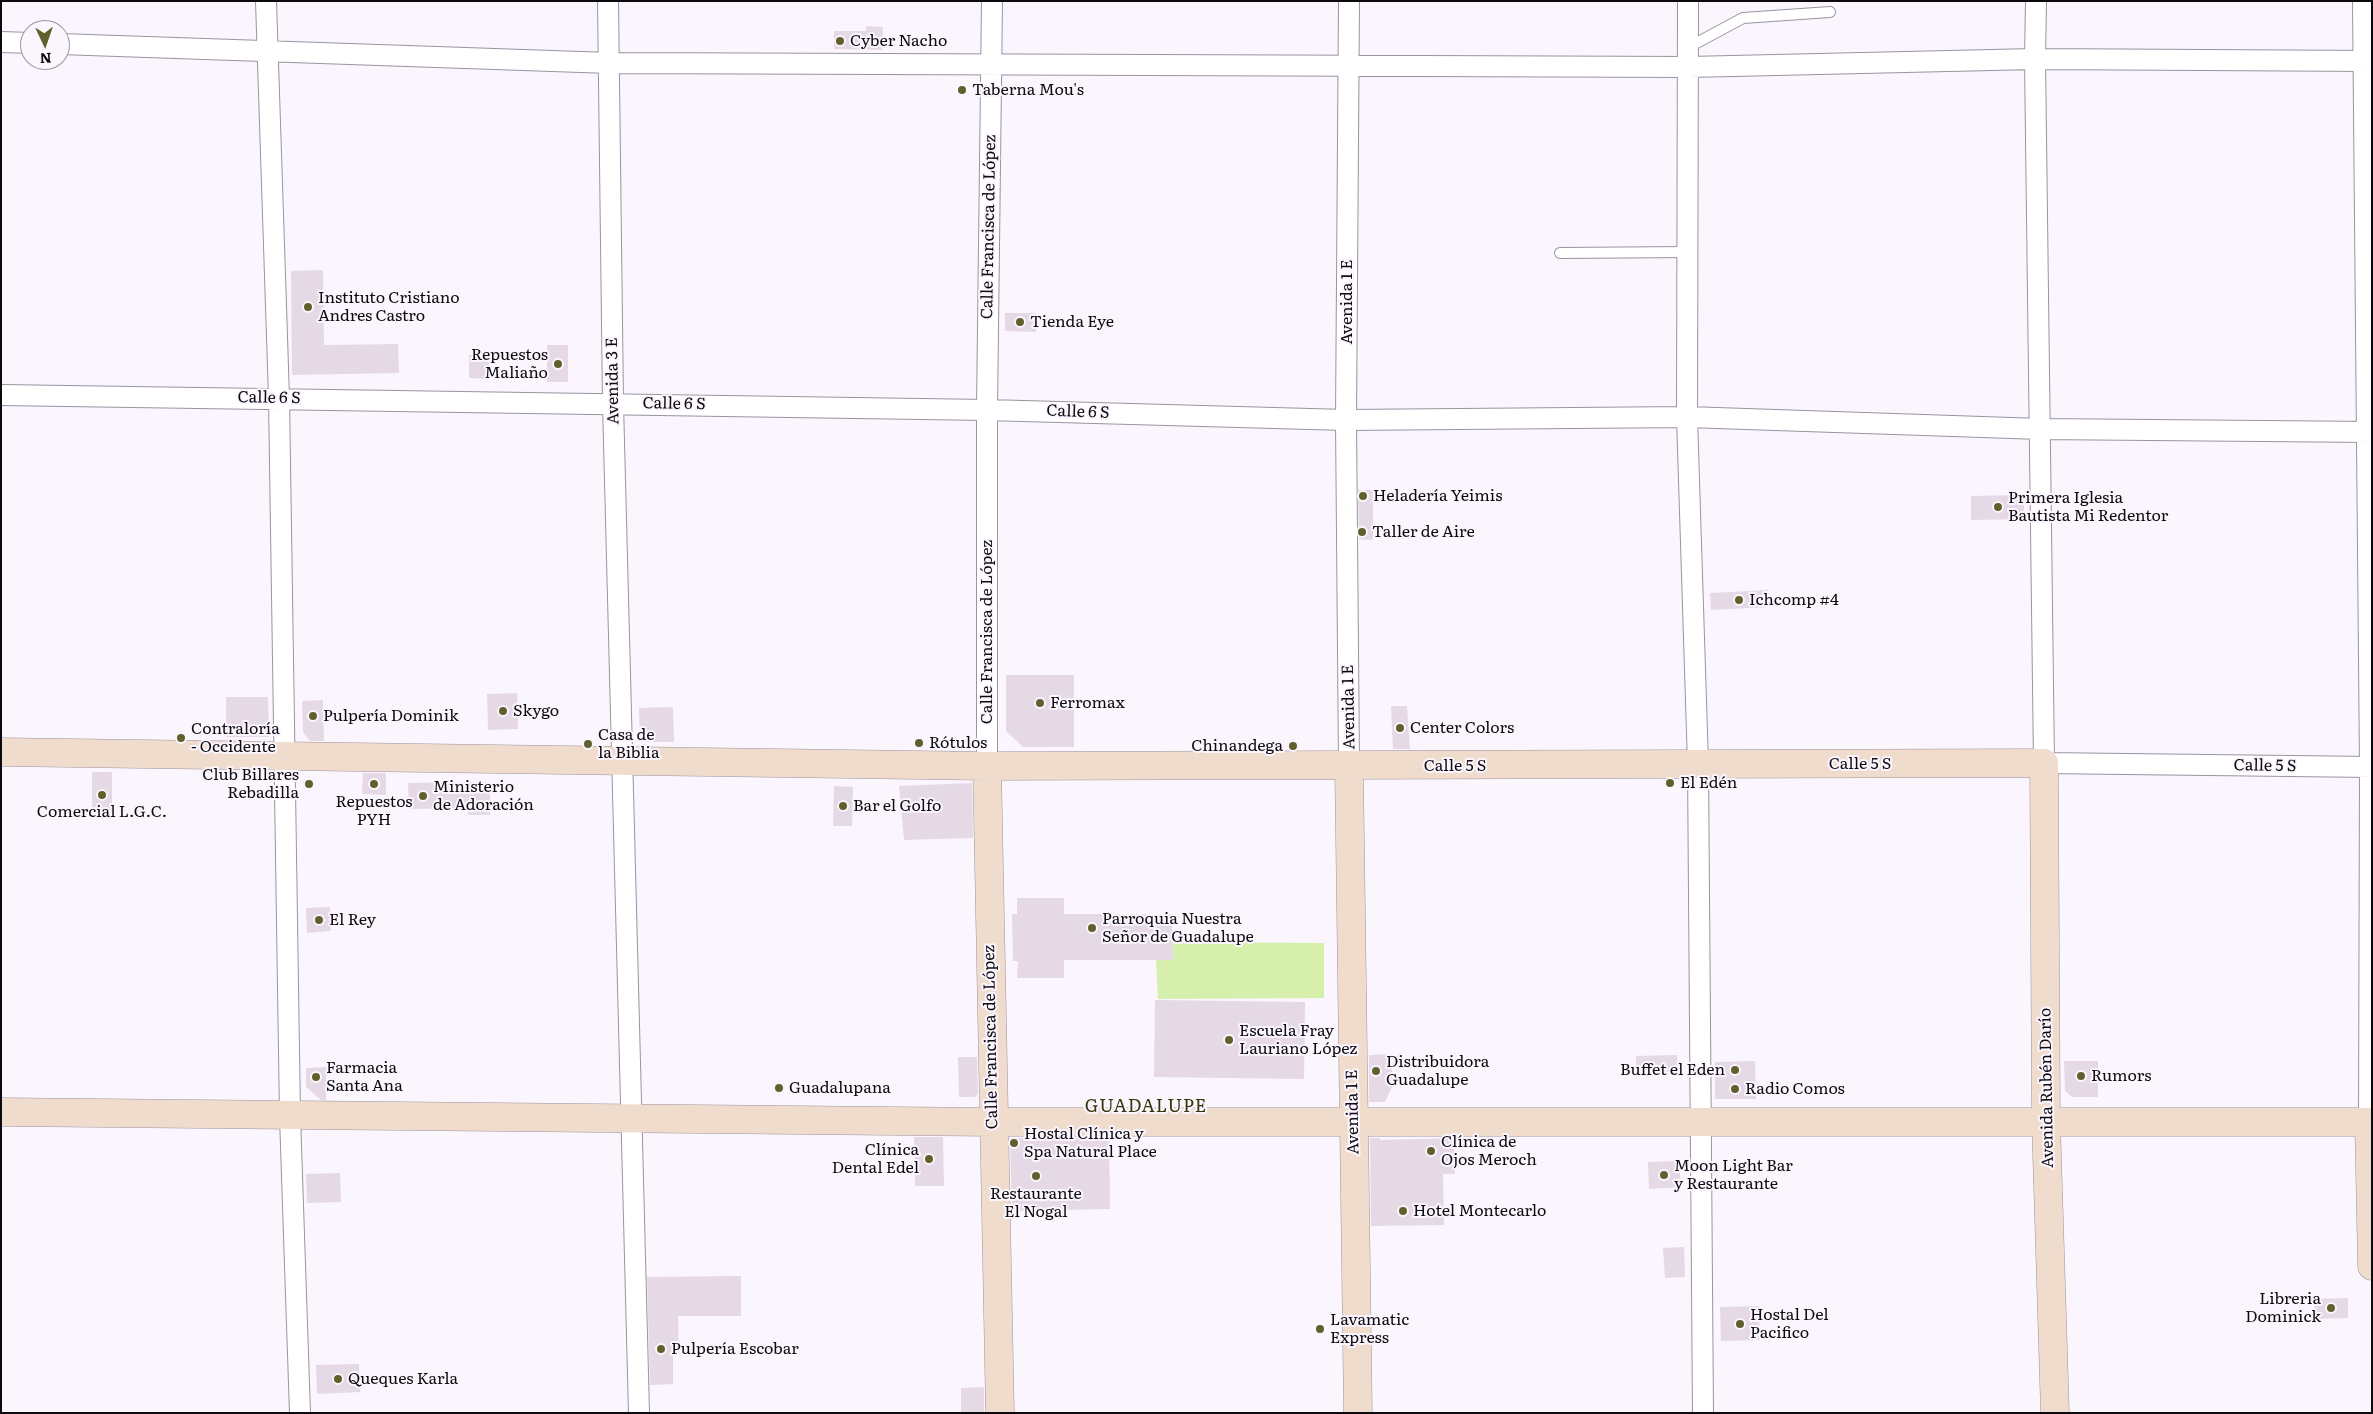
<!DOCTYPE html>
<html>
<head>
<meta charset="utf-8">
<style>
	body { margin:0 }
	#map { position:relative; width:2373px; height:1414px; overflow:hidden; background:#fbf5fe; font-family:Literata,serif }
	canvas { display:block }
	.frame { position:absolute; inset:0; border:2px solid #0d0a0f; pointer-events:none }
	.north { position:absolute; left:20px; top:20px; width:50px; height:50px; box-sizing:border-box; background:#fbf5fe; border:1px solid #9c979e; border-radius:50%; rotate:177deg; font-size:14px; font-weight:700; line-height:20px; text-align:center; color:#0d0a0f }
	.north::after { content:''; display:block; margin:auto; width:18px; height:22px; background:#60602d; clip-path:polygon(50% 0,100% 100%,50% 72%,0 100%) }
</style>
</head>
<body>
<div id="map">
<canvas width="2373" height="1414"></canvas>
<div class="frame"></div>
<div class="north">N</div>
</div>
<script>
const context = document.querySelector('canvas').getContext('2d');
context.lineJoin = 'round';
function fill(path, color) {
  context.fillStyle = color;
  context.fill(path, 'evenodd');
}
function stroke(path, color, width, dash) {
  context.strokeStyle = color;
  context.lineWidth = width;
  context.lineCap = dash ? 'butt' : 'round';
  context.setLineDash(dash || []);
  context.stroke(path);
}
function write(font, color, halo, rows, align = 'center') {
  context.font = font + ' Literata,serif';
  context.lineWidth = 4;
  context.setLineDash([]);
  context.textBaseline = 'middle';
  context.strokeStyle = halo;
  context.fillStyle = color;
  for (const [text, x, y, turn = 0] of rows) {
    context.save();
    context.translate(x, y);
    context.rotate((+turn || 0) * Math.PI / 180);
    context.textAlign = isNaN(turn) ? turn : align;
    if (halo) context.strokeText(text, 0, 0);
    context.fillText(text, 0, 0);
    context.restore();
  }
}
fill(new Path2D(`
	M1172,942L1324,943V998L1158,999L1156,960H1173Z`), '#d6efad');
fill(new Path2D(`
	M866,26L883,27L882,50L834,49V31H866Z
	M323,270L324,345L398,344L399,373L292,375L291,271Z
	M1005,313H1036V332L1005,331Z
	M547,345H568V382H547Z
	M469,355H490V379L469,378Z
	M1358,490H1373V540L1359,539Z
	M2024,495V519L1971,520V496Z
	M1768,590L1769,607L1711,610L1710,593Z
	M1006,675H1074V747H1023L1006,731Z
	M517,693L518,729L488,730L487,694Z
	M226,697H268L269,737H226Z
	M323,700L324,741H310L303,732L302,701Z
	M1391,706H1407L1410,749H1393Z
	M673,707L674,742H640L639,708Z
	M92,772H112V819H92Z
	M363,773H386V795L362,794Z
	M490,782V815H468V808L409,809L408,783Z
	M972,783L973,838L904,840L899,786Z
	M834,786L853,787L852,826H833Z
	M1017,898H1064V914H1172L1173,960H1064V978H1017L1018,961H1013L1012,914H1017Z
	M330,907L331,931L307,933L306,908Z
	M1155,1000L1305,1002L1304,1079L1154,1077Z
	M1392,1054V1087L1385,1102H1369V1055Z
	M1677,1055L1678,1072H1636V1056Z
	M958,1057H977L978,1094L975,1097H959Z
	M1755,1061L1756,1099H1715V1062Z
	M2064,1061H2098V1097H2072L2065,1091Z
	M326,1067V1100H321L306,1087V1068Z
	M914,1137H943L944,1186H915Z
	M1010,1138H1109L1110,1209L1012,1211Z
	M1370,1138H1380V1140L1454,1138L1455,1174H1443L1444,1225L1371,1226Z
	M1679,1161L1681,1187L1649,1189L1648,1162Z
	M340,1173L341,1202L307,1203L306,1174Z
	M1684,1247L1685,1277L1665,1278L1663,1248Z
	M741,1276V1316H678L679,1355H673V1384L650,1385L647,1277Z
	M2348,1298V1318L2315,1319L2314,1299Z
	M1759,1306L1760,1340L1721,1341L1720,1307Z
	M359,1364L360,1392L317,1394L316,1365Z
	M984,1387V1413H961V1388Z`), '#e4d9e5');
const lane = new Path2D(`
	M1689,47L1743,18L1830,12
	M1560,253L1688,252`);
const street = new Path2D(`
	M266,1L279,398L290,1116L300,1413
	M608,1L613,403L639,1413
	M1349,1L1346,420L1349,766
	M1688,1L1687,417L1698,764L1703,1413
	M2036,1L2035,59L2044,763L2372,767
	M2363,1L2370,767L2369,1122H2372
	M1,42L30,43
	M60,44L610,63L1689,67L2035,59L2372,61
	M1,395L987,410L1346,420L1687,417L2041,429L2372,432
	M987,766V410L992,1`);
const secondary = new Path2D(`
	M1,752L987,766L2044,763L2046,1122L2055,1413
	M987,766L1000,1413
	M1349,766L1358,1413
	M1,1112L992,1122H2369L2372,1266`);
stroke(lane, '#9b93a0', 12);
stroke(street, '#9b93a0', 22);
stroke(secondary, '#9b93a0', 29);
stroke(lane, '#fff', 10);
stroke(street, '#fff', 20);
stroke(secondary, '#f0dccd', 28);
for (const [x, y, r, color] of [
	[840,41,5,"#60602d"],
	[962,90,5,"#60602d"],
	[308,307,5,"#60602d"],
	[1020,322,5,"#60602d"],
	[558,364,5,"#60602d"],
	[1363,496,5,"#60602d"],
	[1998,507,5,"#60602d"],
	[1362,532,5,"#60602d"],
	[1739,600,5,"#60602d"],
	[1040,703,5,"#60602d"],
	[503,711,5,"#60602d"],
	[313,716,5,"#60602d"],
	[1400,728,5,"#60602d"],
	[181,738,5,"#60602d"],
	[919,743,5,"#60602d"],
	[588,744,5,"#60602d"],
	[1293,746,5,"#60602d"],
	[1670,783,5,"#60602d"],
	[309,784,5,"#60602d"],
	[374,784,5,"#60602d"],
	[102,795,5,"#60602d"],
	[423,796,5,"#60602d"],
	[843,806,5,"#60602d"],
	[319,920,5,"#60602d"],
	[1092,928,5,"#60602d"],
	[1229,1040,5,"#60602d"],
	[1735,1070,5,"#60602d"],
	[1376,1071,5,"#60602d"],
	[2081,1076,5,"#60602d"],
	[316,1077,5,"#60602d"],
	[779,1088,5,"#60602d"],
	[1735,1089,5,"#60602d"],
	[1014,1143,5,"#60602d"],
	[1431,1151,5,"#60602d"],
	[929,1159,5,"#60602d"],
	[1664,1175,5,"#60602d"],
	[1036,1176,5,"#60602d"],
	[1403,1211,5,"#60602d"],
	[2331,1308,5,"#60602d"],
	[1740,1324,5,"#60602d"],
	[1320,1329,5,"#60602d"],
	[661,1349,5,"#60602d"],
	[338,1379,5,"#60602d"]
]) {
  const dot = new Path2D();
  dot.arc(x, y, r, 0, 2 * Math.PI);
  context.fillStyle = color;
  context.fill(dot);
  stroke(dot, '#fbf5fe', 2);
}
write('16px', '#0d0a0f', '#fbf5fe', [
	["Cyber Nacho",850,41],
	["Taberna Mou's",972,90],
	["Instituto Cristiano",318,298],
	["Andres Castro",318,316],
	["Tienda Eye",1030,322],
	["Repuestos",548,355,"right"],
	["Maliaño",548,373,"right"],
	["Heladería Yeimis",1373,496],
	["Primera Iglesia",2008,498],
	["Bautista Mi Redentor",2008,516],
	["Taller de Aire",1372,532],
	["Ichcomp #4",1749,600],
	["Ferromax",1050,703],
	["Skygo",513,711],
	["Pulpería Dominik",323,716],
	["Center Colors",1410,728],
	["Contraloría",191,729],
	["- Occidente",191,747],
	["Casa de",598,735],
	["la Biblia",598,753],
	["Rótulos",929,743],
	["Chinandega",1283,746,"right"],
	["Club Billares",299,775,"right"],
	["Rebadilla",299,793,"right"],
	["El Edén",1680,783],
	["Ministerio",433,787],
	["de Adoración",433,805],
	["Repuestos",374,802,"center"],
	["PYH",374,820,"center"],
	["Bar el Golfo",853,806],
	["Comercial L.G.C.",102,812,"center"],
	["Parroquia Nuestra",1102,919],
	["Señor de Guadalupe",1102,937],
	["El Rey",329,920],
	["Escuela Fray",1239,1031],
	["Lauriano López",1239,1049],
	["Distribuidora",1386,1062],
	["Guadalupe",1386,1080],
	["Farmacia",326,1068],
	["Santa Ana",326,1086],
	["Buffet el Eden",1725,1070,"right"],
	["Rumors",2091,1076],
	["Guadalupana",789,1088],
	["Radio Comos",1745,1089],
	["Hostal Clínica y",1024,1134],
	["Spa Natural Place",1024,1152],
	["Clínica de",1441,1142],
	["Ojos Meroch",1441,1160],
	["Clínica",919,1150,"right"],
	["Dental Edel",919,1168,"right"],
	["Moon Light Bar",1674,1166],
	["y Restaurante",1674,1184],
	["Restaurante",1036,1194,"center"],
	["El Nogal",1036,1212,"center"],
	["Hotel Montecarlo",1413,1211],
	["Libreria",2321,1299,"right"],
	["Dominick",2321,1317,"right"],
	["Hostal Del",1750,1315],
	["Pacifico",1750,1333],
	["Lavamatic",1330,1320],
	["Express",1330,1338],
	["Pulpería Escobar",671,1349],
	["Queques Karla",348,1379]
], 'left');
write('16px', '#0d0a0f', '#fbf5fe', [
	["Calle Francisca de López",989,227,-89],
	["Avenida 1 E",1347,302,-90],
	["Avenida 3 E",613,381,-91],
	["Calle 6 S",269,398,1],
	["Calle 6 S",674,404,1],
	["Calle 6 S",1078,412,2],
	["Calle Francisca de López",987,632,-90],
	["Avenida 1 E",1349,707,-91],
	["Calle 5 S",1860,764],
	["Calle 5 S",1455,766],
	["Calle 5 S",2265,766,1],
	["Calle Francisca de López",991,1037,-91],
	["Avenida Rubén Darío",2047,1088,-91],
	["Avenida 1 E",1353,1112,-91]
]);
context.letterSpacing = '1px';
write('18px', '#36360c', '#fbf5fe', [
	["GUADALUPE",1146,1107]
]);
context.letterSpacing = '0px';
</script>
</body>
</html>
